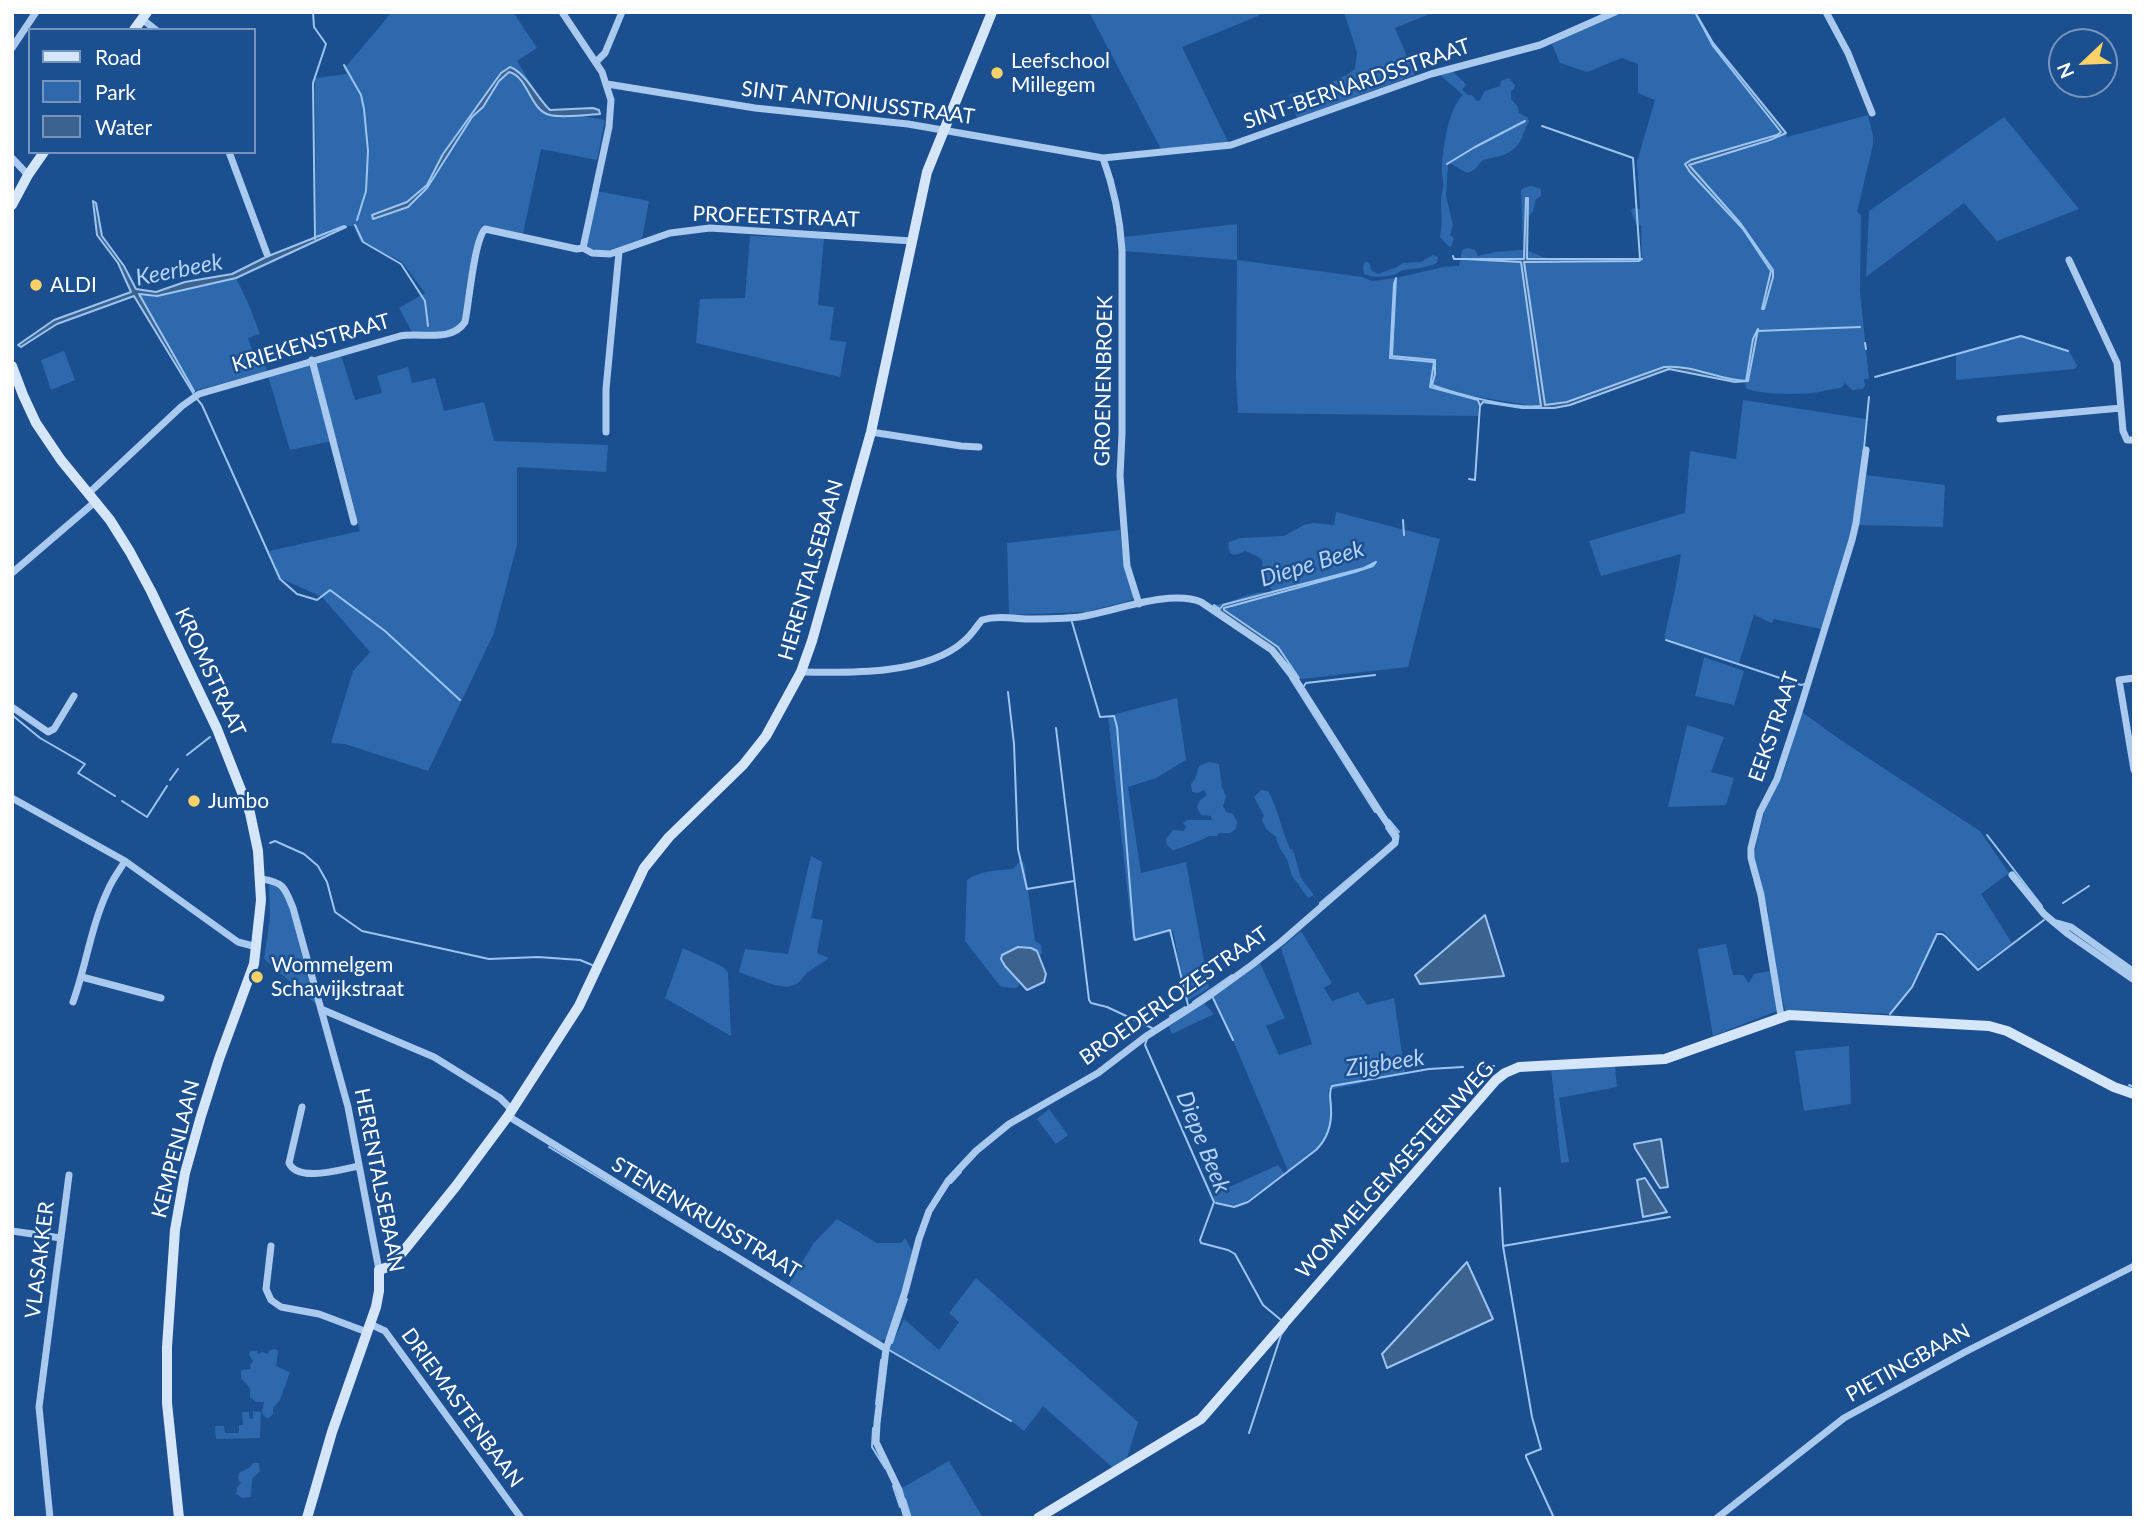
<!DOCTYPE html>
<html>
<head>
<meta charset="utf-8">
<style>
	body { margin:0 }
	#map { position:relative; width:2146px; height:1530px; overflow:hidden; background:#1b4f8f; font-family:Lato,sans-serif }
	canvas { display:block }
	.frame { position:absolute; inset:0; border:14px solid #fff; pointer-events:none }
	.legend { position:absolute; left:28px; top:28px; width:228px; height:126px; box-sizing:border-box; background:#1b4f8f; border:2px solid #7695bc; margin:0; padding:9px 12px; list-style:none; font-size:21px; color:#fff }
	.legend li { display:flex; align-items:center; gap:14px; height:35px }
	.legend b { width:35px; border:2px solid #7695bc }
	.north { position:absolute; left:2048px; top:28px; width:70px; height:70px; box-sizing:border-box; background:#1b4f8f; border:2px solid #7695bc; border-radius:50%; rotate:247deg; font-size:19px; font-weight:700; line-height:28px; text-align:center; color:#fff }
	.north::after { content:''; display:block; margin:auto; width:24px; height:32px; background:#ffd166; clip-path:polygon(50% 0,100% 100%,50% 72%,0 100%) }
</style>
</head>
<body>
<div id="map">
<canvas width="2146" height="1530"></canvas>
<div class="frame"></div>
<ul class="legend">
<li><b style="height:9px;background:#d6e6fa"></b>Road</li>
<li><b style="height:19px;background:#2e69ad"></b>Park</li>
<li><b style="height:19px;background:#3c6290"></b>Water</li>
</ul>
<div class="north">N</div>
</div>
<script>
const context = document.querySelector('canvas').getContext('2d');
context.lineJoin = 'round';
function fill(path, color) {
  context.fillStyle = color;
  context.fill(path, 'evenodd');
}
function stroke(path, color, width, dash) {
  context.strokeStyle = color;
  context.lineWidth = width;
  context.lineCap = dash ? 'butt' : 'round';
  context.setLineDash(dash || []);
  context.stroke(path);
}
function write(font, color, halo, rows, align = 'center') {
  context.font = font + ' Lato,sans-serif';
  context.lineWidth = 5;
  context.setLineDash([]);
  context.textBaseline = 'middle';
  context.strokeStyle = halo;
  context.fillStyle = color;
  for (const [text, x, y, turn = 0] of rows) {
    context.save();
    context.translate(x, y);
    context.rotate((+turn || 0) * Math.PI / 180);
    context.textAlign = isNaN(turn) ? turn : align;
    if (halo) context.strokeText(text, 0, 0);
    context.fillText(text, 0, 0);
    context.restore();
  }
}
fill(new Path2D(`
	M392,12H513L537,48L517,61L547,110L605,120L597,160L541,149L523,234L482,225L463,319C455,337 429,332 412,332L399,308L425,293L402,262L360,241L354,226H344L316,237L315,78L347,74L344,69Z
	M1089,12H1261L1258,16L1182,47L1228,142L1161,149Z
	M1344,12H1434L1395,28L1415,75L1297,118L1289,95C1313,89 1335,84 1355,69L1357,52Z
	M1622,12H1695L1713,46L1782,133H1786L1787,137L1868,115L1873,135V145L1857,212L1861,215L1860,292L1869,379H1864L1865,385L1863,389L1852,390L1845,383L1841,388C1831,389 1828,390 1819,392C1805,395 1757,395 1746,388L1745,381L1676,367H1664L1567,402L1533,406L1461,394L1432,385L1436,362L1434,361L1430,385L1432,388L1478,400V416L1238,413L1236,377L1237,260L1125,251L1124,237L1237,224V260L1362,277L1372,281L1395,278L1389,357L1392,356L1396,278L1443,267L1459,266L1462,250L1468,248L1475,250L1478,256L1495,252L1523,250L1521,190C1527,185 1535,185 1541,190V196L1536,199L1533,211L1529,216L1527,251C1535,252 1539,257 1548,258L1550,262L1642,261L1641,225L1636,224L1631,211L1633,208L1640,209L1637,162L1655,100L1638,93V64L1622,58L1587,72L1560,63L1552,44Z
	M1451,70L1466,84L1462,90L1468,95H1472L1477,101L1480,100L1485,91L1500,86L1501,81L1509,78L1515,85L1514,89L1511,91V99L1518,107L1519,113L1528,118L1529,122C1524,128 1524,136 1519,143C1509,157 1497,156 1483,160L1474,170L1467,173L1451,164L1448,165L1446,196L1453,225L1450,235L1454,238L1451,247L1448,246L1440,237C1443,224 1441,212 1441,199C1441,194 1442,193 1443,188C1444,183 1442,178 1442,172C1442,151 1448,108 1463,95L1439,74Z
	M2004,117L2079,209L1997,241L1964,203L1866,277L1869,211Z
	M597,191L649,201L642,239C624,246 603,259 586,245Z
	M750,236L824,238L818,305L834,307L830,340L846,342L840,377L696,343L700,299L745,298Z
	M1433,255L1438,257L1437,263C1426,268 1416,268 1404,270C1400,271 1397,274 1393,275C1383,277 1374,278 1364,274L1363,267L1365,262H1368L1371,266L1370,269L1378,274L1397,267L1403,263L1421,262Z
	M236,278L249,305L260,334L248,338L254,355L262,353L267,371L194,391L138,294L157,296Z
	M2020,335L2069,351L2077,365L2075,369L1956,380V353Z
	M64,351L75,380L51,390L41,360Z
	M341,355L355,400L382,393L377,376L408,367L412,383L435,378L444,411L484,402L494,441L608,445L606,472L517,467V545L494,633L428,771L345,744L331,743L353,671L370,652L322,597L280,578L269,551L360,531L337,440L290,450L268,376Z
	M1743,400L1866,419L1854,523L1821,629L1774,619L1772,623L1754,615L1739,663L1664,638L1675,590L1681,554L1601,576L1589,541L1685,513L1690,451L1736,459Z
	M1866,475L1945,485L1943,527L1858,525Z
	M1336,512L1440,539L1408,667L1301,679L1278,647L1223,609L1213,608L1216,605C1234,603 1256,587 1272,594L1271,588L1264,585L1262,560L1257,556L1245,551C1240,554 1235,556 1230,553L1228,546L1229,542L1241,538L1284,536L1304,525L1313,523L1334,525Z
	M1120,530L1124,565L1134,597L1132,600L1086,612L1009,615L1007,543Z
	M1704,657L1744,671L1734,705L1695,696Z
	M1177,698L1186,760L1156,778L1128,787L1141,873L1186,862L1209,988L1187,1001L1173,931L1133,941L1108,716Z
	M1802,712L1842,741L1980,831L2009,873L1981,894L2012,943L1977,968L1943,931H1938L1911,986L1889,1014L1785,1010L1769,937L1768,911L1754,859L1757,838L1765,809L1783,774Z
	M1687,725L1724,737L1711,772L1734,778L1726,805L1668,807Z
	M1209,762L1219,764L1222,787L1226,796L1223,806L1226,812L1233,814L1237,821L1236,829L1230,833H1219L1217,836H1209C1205,839 1179,849 1173,850L1167,845L1166,839L1173,830L1184,831L1186,827L1183,823L1187,820H1212L1211,816L1201,815L1197,807L1200,800L1207,795L1204,790L1198,793L1192,792L1191,784L1195,779L1199,766Z
	M1261,790L1268,791C1279,810 1281,830 1290,849L1293,850L1301,878L1314,895L1308,898L1292,876L1287,859L1280,849L1276,837L1266,829L1262,820L1264,816L1254,797Z
	M811,856L822,862L811,918L823,920L817,953L829,958L808,972L797,984L788,987L774,985L739,972L745,949L788,954Z
	M1020,861L1024,862L1035,941L1041,945L1042,953L1018,979L1019,986L1016,988L1001,987L965,941L967,880C979,871 998,870 1013,869Z
	M271,884L282,891L291,911L317,1005L264,959L270,918L269,885Z
	M1301,931L1332,983L1324,988L1332,1001L1358,992L1367,1005L1394,998L1405,1074L1328,1090C1330,1098 1333,1108 1332,1117C1331,1144 1307,1157 1288,1171L1233,1040L1212,997L1260,963L1285,1018L1266,1026L1279,1055L1312,1044L1281,948Z
	M1726,944L1733,975H1743L1749,983L1754,974L1770,971L1777,1011L1713,1036L1698,949Z
	M683,948L723,967L728,972L731,1036L665,998Z
	M1204,1003L1214,1014L1172,1034L1168,1025Z
	M1849,1046L1851,1104L1804,1111L1795,1051Z
	M1615,1066L1617,1087L1559,1098L1569,1162L1561,1163L1551,1068Z
	M1049,1109L1068,1135L1056,1144L1037,1119Z
	M1278,1165L1285,1174L1241,1205L1230,1207L1214,1202L1213,1199L1216,1193Z
	M837,1219L877,1243H901L905,1238L912,1251L907,1276L887,1338L879,1342L788,1286L813,1244Z
	M976,1278L1138,1422L1127,1458L1113,1468L1043,1406L1024,1431L1009,1419L889,1350L904,1319L939,1350L959,1322L949,1313Z
	M275,1349L278,1351L276,1366L290,1372L280,1400L273,1408V1414L269,1418H266L262,1413L264,1402H256L250,1397V1388L241,1378V1370L251,1369L250,1366L253,1361L249,1355L250,1351H257L258,1354L263,1352L267,1354L270,1350Z
	M253,1411L261,1412L260,1438L216,1439L215,1426H224L225,1433H239V1425H243L242,1412H249V1418L253,1419Z
	M949,1461L983,1518H911L902,1488Z
	M253,1463H259L260,1471L252,1479L251,1497L242,1498L236,1494L237,1488L241,1483L238,1479L239,1473L249,1468Z`), '#2e69ad');
const water = new Path2D(`
	M1695,12L1713,43L1786,133L1770,140L1689,165L1741,224L1773,270V277L1764,309H1762L1771,271L1743,229L1690,172L1685,164L1691,160L1777,135L1781,132L1713,46Z
	M510,67C525,72 538,99 550,110L593,108L599,110L600,114C587,115 562,118 550,115C530,111 528,76 509,72L499,81L483,107L472,117L427,188L408,207L373,219L372,215L407,202L427,185L443,154L501,73Z
	M1526,198H1528L1527,259H1642L1639,261L1524,262L1545,405L1567,402L1664,367C1692,364 1718,380 1746,381L1753,339L1758,329L1748,381L1735,382L1669,369L1570,405L1554,408H1522L1483,402L1480,406L1478,400L1430,387L1434,362L1390,358L1394,284L1396,278L1392,356L1435,360V374L1432,385C1459,395 1513,409 1541,406L1521,262L1465,259H1524Z
	M93,201L96,203L102,236L124,266L136,289L156,292L185,282L232,274L266,257L344,226L346,227L236,278L157,296L139,294L194,391L193,393L134,296L57,324L21,347L18,345L54,320L131,292L118,263L97,235Z
	M1376,562L1373,566L1355,572L1224,608V610L1278,647L1299,678L1273,648L1214,607V605L1220,609L1223,605L1234,602L1364,568Z
	M1485,915L1504,976L1420,984L1415,975Z
	M1018,947L1031,948L1037,951L1046,974L1044,982L1027,990L1005,966L1001,959L1002,955Z
	M1661,1139L1668,1187L1660,1188L1635,1148L1634,1144Z
	M1645,1178L1667,1212L1643,1217L1637,1180Z
	M1467,1262L1493,1319L1387,1368L1382,1354Z`);
fill(water, '#3c6290');
stroke(water, '#9cc4f0', 2);
stroke(new Path2D(`
	M313,12L314,27L326,44L313,83L315,239
	M344,65L361,95L364,109L368,151L366,191L357,220
	M1542,126L1633,158L1640,259
	M1447,164L1475,147L1525,121
	M355,225L363,242L401,264L425,301L428,326
	M1453,256L1454,259H1467
	M1757,331L1860,327
	M1865,343L1866,349
	M1875,377L2021,336L2068,351
	M197,399L202,405L280,579L297,594L317,600L330,590L385,631L460,700
	M1864,448L1869,397
	M1469,479L1475,480L1480,405
	M1403,520L1404,535
	M1072,622L1100,717L1114,716L1117,727L1134,936L1135,940L1170,930L1188,1005
	M1666,640L1801,685L1805,684
	M1290,678L1375,812
	M1304,686L1306,683L1375,675
	M1008,692L1014,744L1018,849L1027,889L1074,881
	M12,715L40,738L85,764L78,773L115,796
	M1056,728L1089,1000L1091,1003L1107,1007L1152,1028
	M187,755L210,737
	M170,780L178,769
	M122,801L147,817L167,786
	M1389,820L1399,832
	M1386,828L1393,838
	M1987,835L2042,906
	M270,843L275,841L304,854L318,866L327,882L335,912L362,931L489,959L538,957L580,960L592,965
	M1320,903L1372,859
	M2063,903L2089,886
	M1213,998L1233,1040
	M1193,1002L1232,975
	M1890,1014L1912,987L1937,934H1942L1945,936L1978,970L2044,920
	M1170,1016L1185,1007
	M1147,1039L1145,1045L1214,1202L1200,1240L1201,1243L1228,1250L1235,1254L1263,1305L1281,1320
	M1480,1066H1494
	M2129,1085L2134,1087
	M549,1147L718,1250
	M951,1183L961,1172
	M1500,1188L1503,1246L1532,1417L1541,1449L1526,1455V1457L1554,1518
	M1216,1203L1234,1207L1248,1202L1316,1150C1327,1139 1332,1124 1331,1108C1331,1100 1328,1093 1332,1086L1429,1069L1463,1067
	M1503,1246L1670,1217
	M892,1343L907,1299
	M889,1350L1011,1421
	M876,1404L881,1360
	M873,1428L872,1447L885,1468
	M1249,1433L1281,1335L1287,1327
	M893,1486L900,1507
	M905,1499L911,1518`), '#9cc4f0', 2);
stroke(new Path2D(`
	M562,12L602,72L611,100L609,127L583,248
	M1826,12L1848,53L1872,113
	M142,19L156,30
	M12,48L36,12
	M596,62L605,53L622,12
	M607,84L755,108L908,124L1103,158L1231,145L1431,74L1540,45L1615,12
	M229,152L267,254
	M12,158L28,175
	M1103,158C1114,188 1120,218 1122,250V434L1120,476L1127,566L1139,604
	M583,248L592,253L610,254L670,233L710,228L912,241
	M2069,260L2117,363L2123,431L2127,440H2134
	M312,360L354,522
	M2000,419L2121,408
	M606,432V389L619,252
	M871,432L961,446L979,447
	M89,493L182,406L199,394L400,336C421,332 451,343 465,322C469,303 474,241 485,229L577,249L583,248
	M12,573L96,501
	M801,672C849,673 927,675 964,641C971,636 976,627 982,620C996,616 1010,618 1025,619C1042,619 1062,619 1079,617C1113,612 1169,589 1201,602L1272,650L1297,682L1381,814L1396,836L1395,843L1281,942L1253,964L1209,996L1145,1037L1098,1073L1009,1124L976,1151L948,1181L929,1211L919,1239L905,1292L886,1349L877,1423L876,1442L899,1490L907,1518
	M2134,678L2119,680L2134,770
	M12,707L48,732L54,729L74,696
	M12,798L125,861L238,942L257,947
	M2012,875L2044,914L2068,934L2134,980
	M261,879C284,882 285,888 293,908L348,1107L379,1270
	M2057,923L2071,927L2134,972
	M82,977L161,998
	M73,1002C86,966 91,926 108,890C112,880 119,871 125,861
	M321,1009L434,1057L500,1098L511,1109
	M1781,1016L1761,895L1751,858V848L1760,812L1777,779L1800,709L1852,540L1856,523L1866,450
	M302,1107L289,1163C298,1183 342,1169 359,1166
	M508,1116L886,1349
	M12,1231L61,1238
	M271,1246L266,1289L271,1300L281,1307L319,1314L367,1332
	M370,1324L385,1331L521,1518
	M50,1518L39,1407L69,1175
	M1717,1518L1844,1418L1965,1352L2134,1266`), '#a9c9ee', 7);
stroke(new Path2D(`
	M134,30L147,12
	M12,205L28,175L44,152
	M12,366L23,395L36,423L61,460L110,520L130,552L151,591L217,729L250,813L258,851L261,900L254,964L219,1059L201,1116L185,1173L175,1230L167,1347V1403L179,1518
	M307,1518L332,1432L376,1307L379,1291V1270L391,1266L406,1248L456,1186L508,1116L579,1006L644,868L669,837L743,765L766,736L801,672L812,641L871,432L927,172L992,12
	M1038,1518L1201,1419L1496,1080L1505,1073L1519,1067L1665,1059L1789,1015L1989,1026L2007,1031L2114,1087L2134,1094`), '#d6e6fa', 10);
for (const [x, y, r, color] of [
	[997,73,7,"#ffd166"],
	[36,285,7,"#ffd166"],
	[194,801,7,"#ffd166"],
	[257,977,7,"#ffd166"]
]) {
  const dot = new Path2D();
  dot.arc(x, y, r, 0, 2 * Math.PI);
  context.fillStyle = color;
  context.fill(dot);
  stroke(dot, '#1b4f8f', 2.5);
}
write('21px', '#fff', '#1b4f8f', [
	["Leefschool",1011,61],
	["Millegem",1011,85],
	["ALDI",50,285],
	["Jumbo",208,801],
	["Wommelgem",271,965],
	["Schawijkstraat",271,989]
], 'left');
write('21px', '#fff', '#1b4f8f', [
	["SINT-BERNARDSSTRAAT",1357,84,-19],
	["SINT ANTONIUSSTRAAT",858,103,7],
	["PROFEETSTRAAT",776,217,2],
	["KRIEKENSTRAAT",311,343,-16],
	["GROENENBROEK",1104,381,-89],
	["HERENTALSEBAAN",811,570,-74],
	["KROMSTRAAT",210,672,65],
	["EEKSTRAAT",1774,727,-71],
	["BROEDERLOZESTRAAT",1174,996,-35],
	["KEMPENLAAN",176,1149,-76],
	["WOMMELGEMSESTEENWEG",1395,1170,-48],
	["HERENTALSEBAAN",379,1180,79],
	["STENENKRUISSTRAAT",706,1218,31],
	["VLASAKKER",40,1260,-83],
	["PIETINGBAAN",1908,1363,-29],
	["DRIEMASTENBAAN",462,1408,54]
]);
write('italic 23px', '#b5d3f5', '#1b4f8f', [
	["Keerbeek",179,270,-11],
	["Diepe Beek",1312,564,-17],
	["Zijgbeek",1385,1063,-8],
	["Diepe Beek",1203,1142,68]
]);
</script>
</body>
</html>
